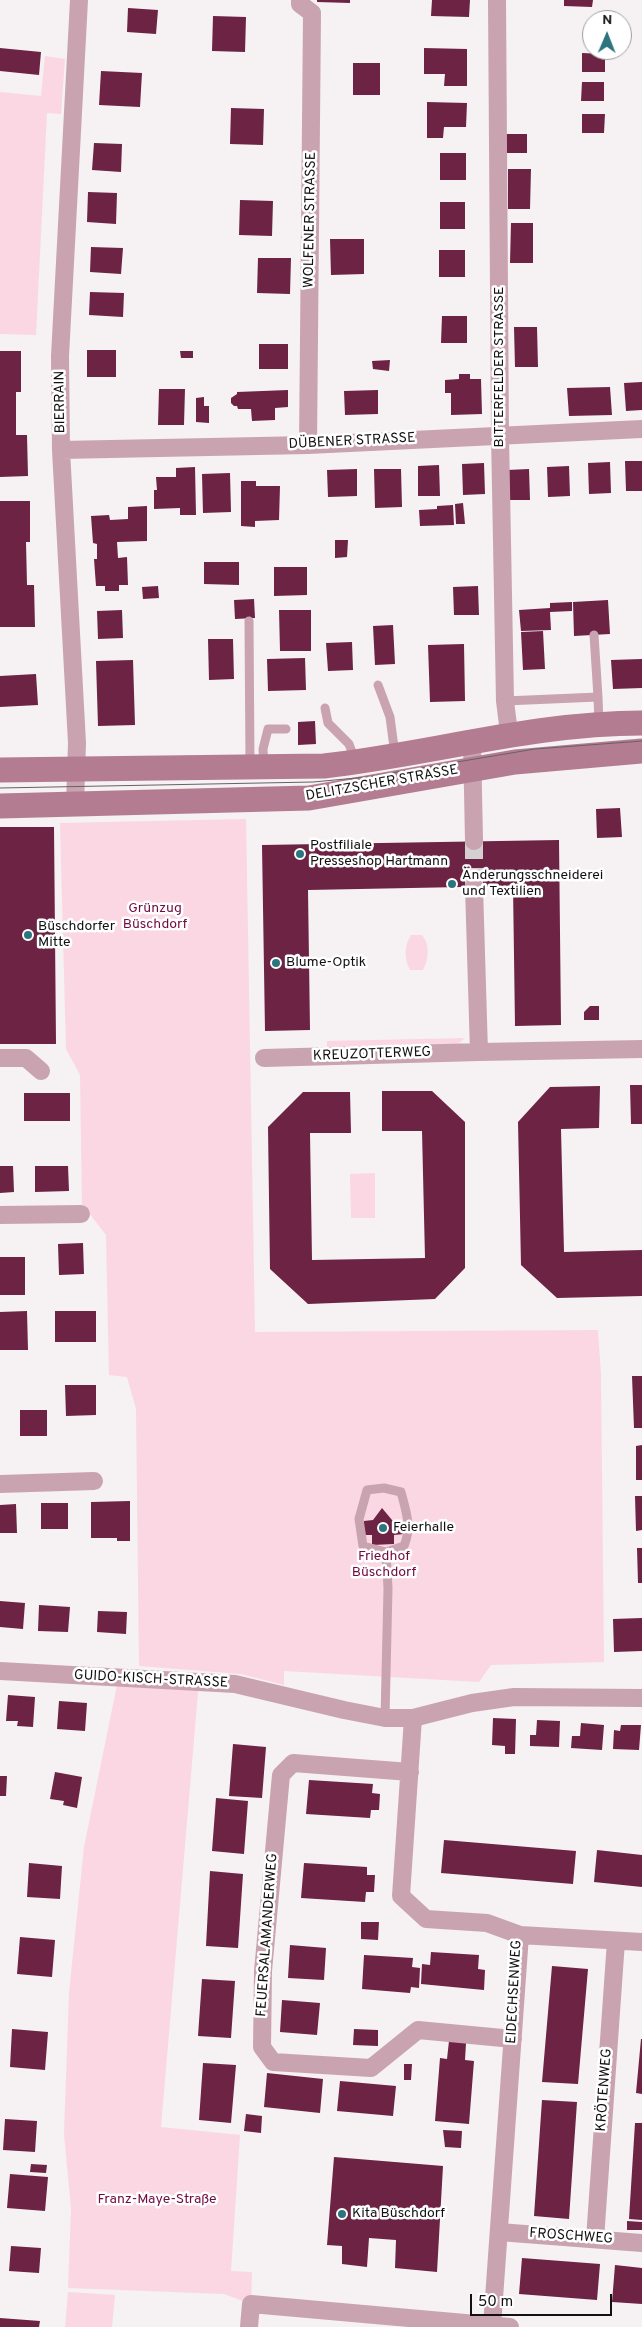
<!DOCTYPE html>
<html>
<head>
<meta charset="utf-8">
<style>
	body { margin:0 }
	#map { position:relative; width:642px; height:2327px; overflow:hidden; background:#f6f1f3; font-family:Overpass,sans-serif }
	canvas { display:block }
	.north { position:absolute; left:582px; top:10px; width:50px; height:50px; box-sizing:border-box; background:#fff; border:1px solid #a09fa0; border-radius:50%; rotate:1deg; font-size:14px; font-weight:700; line-height:20px; text-align:center; color:#121011 }
	.north::after { content:''; display:block; margin:auto; width:18px; height:22px; background:#2d757e; clip-path:polygon(50% 0,100% 100%,50% 72%,0 100%) }
	.scale { position:absolute; left:470px; top:2294px; width:142px; height:22px; box-sizing:border-box; border:2px solid #121011; border-top:0; padding-left:6px; font-size:15px; line-height:18px; white-space:nowrap; color:#121011; -webkit-text-stroke:4px #fff; paint-order:stroke }
</style>
</head>
<body>
<div id="map">
<canvas width="642" height="2327"></canvas>
<div class="north">N</div>
<div class="scale">50 m</div>
</div>
<script>
const context = document.querySelector('canvas').getContext('2d');
context.lineJoin = 'round';
function fill(path, color) {
  context.fillStyle = color;
  context.fill(path, 'evenodd');
}
function stroke(path, color, width, dash) {
  context.strokeStyle = color;
  context.lineWidth = width;
  context.lineCap = dash ? 'butt' : 'round';
  context.setLineDash(dash || []);
  context.stroke(path);
}
function write(font, color, halo, rows, align = 'center') {
  context.font = font + ' Overpass,sans-serif';
  context.lineWidth = 5;
  context.setLineDash([]);
  context.textBaseline = 'middle';
  context.strokeStyle = halo;
  context.fillStyle = color;
  for (const [text, x, y, turn = 0] of rows) {
    context.save();
    context.translate(x, y);
    context.rotate((+turn || 0) * Math.PI / 180);
    context.textAlign = isNaN(turn) ? turn : align;
    if (halo) context.strokeText(text, 0, 0);
    context.fillText(text, 0, 0);
    context.restore();
  }
}
fill(new Path2D(`
	M45,56L65,59L61,114L47,113L36,335L0,334V92L41,96Z
	M246,819L255,1332L598,1330L601,1375L604,1662L491,1665L479,1682L284,1671V1685L241,1674L139,1666L136,1409L127,1377L109,1375L106,1235L82,1204L80,1075L66,1049L60,823Z
	M411,935H422C430,945 429,958 423,970H410C404,959 404,946 411,935Z
	M465,1038L459,1043L451,1045L327,1048V1041Z
	M375,1173V1218H351L350,1174Z
	M199,1681L161,2127L240,2135L231,2271L252,2272L251,2304L224,2294L68,2288L71,2209L64,2134L69,1993L84,1847L117,1685Z
	M68,2292L115,2295L112,2327H65Z`), '#fad7e3');
fill(new Path2D(`
	M317,0H350V3L317,2Z
	M432,0H470L469,17L431,16Z
	M564,0H593L592,7L564,6Z
	M128,8L158,10L156,34L127,32Z
	M213,16L246,17L245,52L212,51Z
	M0,48L41,52L39,75L0,71Z
	M424,48L467,49V86H444L445,74H424Z
	M582,53L605,54V72H582Z
	M353,63H380V95H353Z
	M101,71L142,73L140,107L99,105Z
	M582,82H604V101H581Z
	M427,102L467,103L466,127H444L443,138H427Z
	M231,108L264,109L263,145L230,144Z
	M582,114H605L604,133H582Z
	M504,134H527V153H504Z
	M94,143L122,144L121,172L92,170Z
	M440,153H466V180H440Z
	M508,169H531L530,209H508Z
	M88,192L117,193L116,224L87,222Z
	M240,200L273,201L272,236L239,235Z
	M440,202H465V229H440Z
	M511,223H533V263H510Z
	M330,239H364V274L331,275Z
	M91,247L123,248L121,274L90,272Z
	M439,250H465V277H439Z
	M258,258H291L290,294L257,293Z
	M90,292L124,293L123,317L89,315Z
	M442,316H467V343H441Z
	M514,327H537L538,367H515Z
	M259,344H288V369H259Z
	M87,350H116V377H87Z
	M0,351H21V392H16V435H27L28,476L0,477Z
	M180,351H193V358H181Z
	M390,360L389,371L373,369L372,361Z
	M459,374H470V379H481L482,414L451,415V393H445V380L459,379Z
	M642,382V410L626,411L624,383Z
	M610,387L612,415L569,416L567,388Z
	M159,389H185L184,425H158Z
	M288,390V407L275,408V420L252,421L251,409H238L237,406H234L231,403V398L237,394V392Z
	M378,390V414L345,415L344,391Z
	M204,397V406H209V423L196,422V398Z
	M625,461H642V491H626Z
	M610,462L611,493L589,494L588,463Z
	M484,463L485,494L463,495L462,464Z
	M439,465L440,496H418V466Z
	M569,466L570,496L548,497L547,467Z
	M195,467L196,515H180V508L154,509V490H157L156,477H176V468Z
	M357,469V496L328,497L327,470Z
	M374,469H401L402,507L375,508Z
	M529,469L530,500H508L507,470Z
	M230,473L231,512L203,513L202,474Z
	M241,481H256V486H280L279,520L255,521V527L241,526Z
	M0,501H30V542H26L27,585H34L35,627H0Z
	M463,503L465,524H456L455,504Z
	M453,505L454,525L420,526L419,510L437,509V506Z
	M147,506V541L117,542L118,558L127,557L128,585H119V591H105V586H96L94,559H97V544L93,543L91,516L109,515L110,520L128,519V507Z
	M335,540H348L347,557L335,558Z
	M204,562H239V585L204,584Z
	M274,567H307V595L274,596Z
	M158,586L159,598L143,599L142,587Z
	M478,586L479,615H454L453,587Z
	M254,599L255,618L235,619L234,600Z
	M608,600L610,634L574,636L573,602Z
	M572,602V611L550,612L551,630L521,631L519,610L550,608V603Z
	M122,610L123,638L98,639L97,611Z
	M279,610H311V651H280Z
	M393,625L395,664L375,665L373,626Z
	M543,631L545,669L523,670L521,632Z
	M208,639H233L234,679L209,680Z
	M352,642L353,670L328,671L326,643Z
	M464,644L465,701L430,702L428,645Z
	M305,658L306,690L268,691L267,659Z
	M642,659V688L613,689L611,660Z
	M133,660L135,725L98,726L96,661Z
	M36,674L38,705L0,707V676Z
	M315,721L316,744L298,745V722Z
	M620,808L622,837L597,838L596,809Z
	M0,827H54L56,1044H0Z
	M559,840L561,1025L515,1026L513,886L308,890L310,1030L265,1031L262,845Z
	M590,1006H599V1020H584V1012Z
	M630,1085H642V1124H631Z
	M600,1086L599,1128L561,1129L564,1252L642,1250V1296L557,1298L521,1265L518,1122L550,1087Z
	M382,1091H432L465,1122V1268L435,1299L308,1304L270,1269L268,1127L303,1092H350L351,1133H310L312,1260L425,1258L422,1131H382Z
	M24,1093H70V1121H24Z
	M0,1166H13L14,1192L0,1193Z
	M35,1166H68L69,1191L35,1192Z
	M83,1243L84,1274L59,1275L58,1244Z
	M0,1257H25V1295H0Z
	M27,1311L28,1350H0V1312Z
	M55,1311H96V1342H55Z
	M632,1376H642V1428H634Z
	M65,1385H96V1415L66,1416Z
	M20,1410H47V1436H20Z
	M642,1445V1480H636V1446Z
	M635,1496H642V1530L636,1531Z
	M130,1501V1541H117V1538H91V1502Z
	M41,1503H68V1529H41Z
	M16,1504L17,1533H0V1505Z
	M382,1508L392,1520H402L404,1534L394,1535V1544L372,1545V1535H364V1521L373,1520Z
	M637,1548H642V1583H638Z
	M0,1601L25,1603L23,1629L0,1627Z
	M39,1605L70,1607L68,1632L38,1631Z
	M98,1611L127,1612L126,1634L97,1632Z
	M642,1618V1651L614,1652L613,1619Z
	M8,1695L35,1697L33,1727L17,1726L18,1721H6Z
	M59,1701L87,1703L85,1731L57,1729Z
	M493,1718L516,1719L515,1754H505V1746L492,1745Z
	M537,1720L560,1721L559,1747L530,1746V1735H536Z
	M581,1723L604,1725L602,1750L571,1748L572,1736H580Z
	M621,1725H641L639,1750L613,1749L614,1730L620,1731Z
	M233,1744L266,1747L262,1798L229,1796Z
	M55,1772L82,1777L77,1808L63,1805L64,1801L50,1799Z
	M0,1776H7L6,1796H0Z
	M309,1780L373,1784L372,1793L380,1794L379,1810H371L370,1818L306,1814Z
	M216,1798L248,1801L244,1854L212,1851Z
	M444,1840L576,1851L573,1884L441,1873Z
	M597,1850L642,1855V1887L594,1882Z
	M29,1863L62,1866L60,1899L27,1897Z
	M304,1863L367,1867V1875H375L374,1892H366L365,1902L301,1898Z
	M210,1871L243,1874L238,1948L206,1946Z
	M361,1922H379L378,1940L361,1939Z
	M20,1937L55,1940L52,1977L17,1974Z
	M290,1945L326,1948L324,1980L288,1978Z
	M431,1952L479,1955L478,1969L485,1970L484,1990L421,1984L422,1964L430,1965Z
	M364,1955L413,1958L412,1967L420,1968L419,1988L411,1987L410,1993L362,1989Z
	M552,1966L588,1969L578,2084L542,2082Z
	M202,1979L235,1981L231,2038L198,2036Z
	M282,2000L320,2003L317,2035L280,2032Z
	M12,2029L48,2032L45,2070L10,2067Z
	M354,2029L378,2030V2046L353,2045Z
	M641,2039H642V2094L636,2093Z
	M449,2041L466,2043L465,2060L474,2061L469,2124L435,2121L440,2058L447,2059Z
	M203,2063L236,2065L231,2123L199,2120Z
	M404,2064H412L411,2080H404Z
	M267,2073L323,2079L320,2113L264,2107Z
	M340,2081L396,2086L393,2116L337,2111Z
	M542,2100L577,2102L569,2219L534,2216Z
	M246,2114L262,2116L261,2133L244,2131Z
	M5,2119L37,2121L35,2152L3,2150Z
	M635,2123H642V2220L629,2219Z
	M443,2130L462,2131L461,2148L445,2147Z
	M334,2157L443,2166L437,2272L395,2268L396,2240L369,2238L367,2267L342,2264V2246L327,2245Z
	M31,2164L47,2165L46,2173L30,2172Z
	M10,2174L48,2177L45,2211L7,2208Z
	M627,2221L642,2222V2230H627Z
	M11,2246L41,2248L39,2273L9,2271Z
	M522,2258L600,2264L597,2300L519,2294Z
	M615,2265L642,2268V2304L612,2302Z
	M0,2318L40,2321L39,2327H0Z`), '#6c2344');
stroke(new Path2D(`
	M474,841V887`), '#d4cfd1', 18, [18, 9]);
stroke(new Path2D(`
	M249,621L250,765
	M594,635L598,697
	M378,685L390,717L395,755
	M505,701L598,697L599,724
	M325,708L328,723L349,744L355,760
	M264,765L263,749L268,729H286
	M385,1718L388,1588L386,1552L404,1546C412,1527 406,1511 401,1492L384,1488L367,1490L359,1519L363,1546L386,1552`), '#caa3b1', 9);
stroke(new Path2D(`
	M300,0V4L312,13L308,445
	M497,0L500,435L505,701L509,733
	M61,450L308,445L642,429
	M472,741L474,841
	M75,804L77,743L61,450L60,356L79,0
	M479,1052L642,1049
	M0,1058H26L41,1071
	M264,1058L479,1052L474,887
	M0,1215L81,1214
	M0,1484L94,1481
	M0,1671L235,1684L344,1710L385,1718H413L472,1703L514,1697L642,1698
	M413,1718L401,1896L426,1919L487,1923L520,1935L492,2326
	M410,1772L293,1763L281,1775L263,1971L262,2047L273,2062L371,2068L418,2030L513,2039
	M520,1935L642,1942
	M499,2232L642,2243
	M595,2239L616,1941
	M249,2327L251,2304L510,2327`), '#caa3b1', 18);
stroke(new Path2D(`
	M0,770L324,766C431,754 533,723 642,723
	M0,806L309,798L515,762L642,751`), '#b47c90', 25);
stroke(new Path2D(`
	M0,788L313,782L367,777L535,749L642,741`), '#666264', 1);
for (const [x, y, r, color] of [
	[300,854,5,"#2d757e"],
	[452,884,5,"#2d757e"],
	[28,935,5,"#2d757e"],
	[276,963,5,"#2d757e"],
	[383,1528,5,"#2d757e"],
	[342,2214,5,"#2d757e"]
]) {
  const dot = new Path2D();
  dot.arc(x, y, r, 0, 2 * Math.PI);
  context.fillStyle = color;
  context.fill(dot);
  stroke(dot, '#fff', 2);
}
write('14px', '#121011', '#fff', [
	["WOLFENER STRASSE",311,220,-89],
	["BITTERFELDER STRASSE",500,367,-90],
	["BIERRAIN",61,402,-91],
	["DÜBENER STRASSE",352,442,-3],
	["DELITZSCHER STRASSE",382,784,-10],
	["KREUZOTTERWEG",372,1055,-2],
	["GUIDO-KISCH-STRASSE",151,1680,3],
	["FEUERSALAMANDERWEG",268,1935,-86],
	["EIDECHSENWEG",515,1992,-87],
	["KRÖTENWEG",605,2090,-86],
	["FROSCHWEG",571,2237,4]
]);
write('14px', '#121011', '#fff', [
	["Postfiliale",310,846],
	["Presseshop Hartmann",310,862],
	["Änderungsschneiderei",462,876],
	["und Textilien",462,892],
	["Büschdorfer",38,927],
	["Mitte",38,943],
	["Blume-Optik",286,963],
	["Feierhalle",393,1528],
	["Kita Büschdorf",352,2214]
], 'left');
write('14px', '#710b41', '#fff', [
	["Grünzug",155,909],
	["Büschdorf",155,925],
	["Friedhof",384,1557],
	["Büschdorf",384,1573],
	["Franz-Maye-Straße",157,2200]
]);
</script>
</body>
</html>
